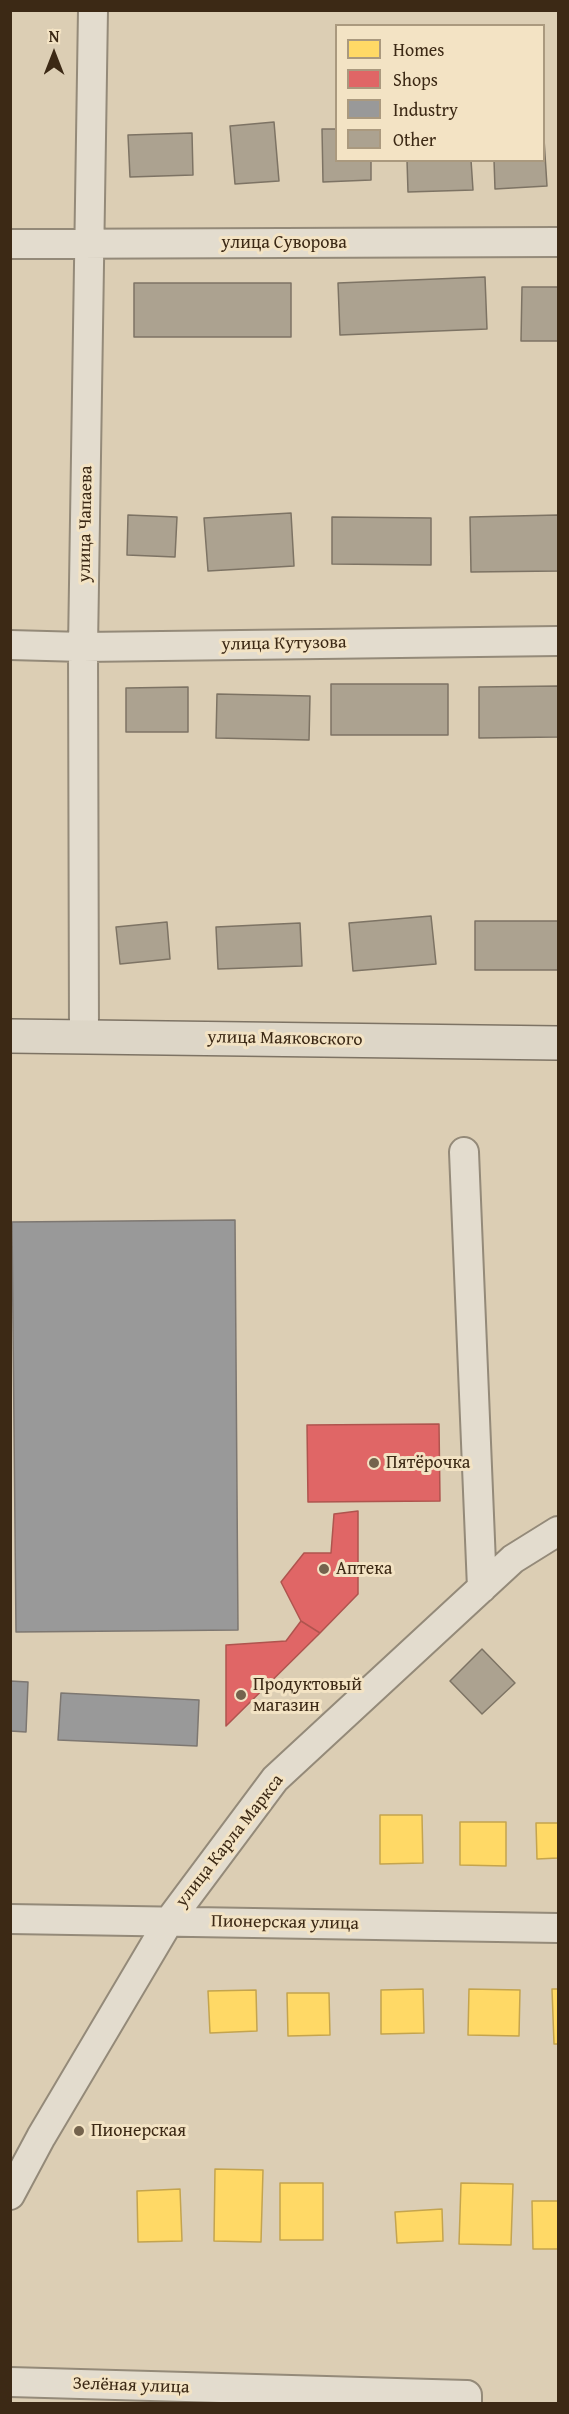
<!DOCTYPE html>
<html>
<head>
<meta charset="utf-8">
<style>
	body { margin:0 }
	#map { position:relative; width:569px; height:2414px; overflow:hidden; background:#dcceb4; font-family:"Gentium Book Plus",serif }
	canvas { display:block }
	.frame { position:absolute; inset:0; border:12px solid #3c2915; pointer-events:none }
	.legend { position:absolute; left:335px; top:24px; width:210px; height:138px; box-sizing:border-box; background:#f3e3c4; border:2px solid #aa997e; margin:0; padding:8px 10px; list-style:none; font-size:18px; color:#3c2915 }
	.legend li { display:flex; align-items:center; gap:12px; height:30px }
	.legend b { width:30px; border:2px solid #aa997e }
	.north { position:absolute; left:24px; top:24px; width:60px; height:60px; -webkit-text-stroke:4px #f3e3c4; paint-order:stroke; rotate:0deg; font-size:16px; font-weight:700; line-height:24px; text-align:center; color:#3c2915 }
	.north::after { content:''; display:block; margin:auto; width:21px; height:27px; background:#3c2915; clip-path:polygon(50% 0,100% 100%,50% 72%,0 100%) }
</style>
</head>
<body>
<div id="map">
<canvas width="569" height="2414"></canvas>
<div class="frame"></div>
<ul class="legend">
<li><b style="height:16px;background:#ffd966"></b>Homes</li>
<li><b style="height:16px;background:#e06666"></b>Shops</li>
<li><b style="height:16px;background:#999"></b>Industry</li>
<li><b style="height:16px;background:#aca290"></b>Other</li>
</ul>
<div class="north">N</div>
</div>
<script>
const context = document.querySelector('canvas').getContext('2d');
context.lineJoin = 'round';
function fill(path, color) {
  context.fillStyle = color;
  context.fill(path, 'evenodd');
}
function stroke(path, color, width, dash) {
  context.strokeStyle = color;
  context.lineWidth = width;
  context.lineCap = dash ? 'butt' : 'round';
  context.setLineDash(dash || []);
  context.stroke(path);
}
function write(font, color, halo, rows, align = 'center') {
  context.font = font + ' "Gentium Book Plus",serif';
  context.lineWidth = 6;
  context.setLineDash([]);
  context.textBaseline = 'middle';
  context.strokeStyle = halo;
  context.fillStyle = color;
  for (const [text, x, y, turn = 0] of rows) {
    context.save();
    context.translate(x, y);
    context.rotate((+turn || 0) * Math.PI / 180);
    context.textAlign = isNaN(turn) ? turn : align;
    if (halo) context.strokeText(text, 0, 0);
    context.fillText(text, 0, 0);
    context.restore();
  }
}
const homes = new Path2D(`
	M380,1815H422L423,1863L380,1864Z
	M460,1822H506V1866L460,1865Z
	M536,1823H558V1858L537,1859Z
	M423,1989L424,2033L381,2034V1990Z
	M469,1989L520,1990L519,2036L468,2035Z
	M552,1989H558V2044H554Z
	M256,1990L257,2031L210,2033L208,1991Z
	M287,1993H329L330,2035L288,2036Z
	M215,2169L263,2170L261,2242L214,2241Z
	M280,2183H323V2240H280Z
	M461,2183L513,2184L511,2245L459,2244Z
	M180,2189L182,2241L138,2242L137,2191Z
	M532,2201H558V2249H533Z
	M442,2209L443,2241L397,2243L395,2212Z`);
fill(homes, '#ffd966');
stroke(homes, '#c4a44e', 1.5);
const shops = new Path2D(`
	M439,1424L440,1501L308,1502L307,1425Z
	M358,1511V1594L320,1633L301,1621L281,1582L304,1553H331L334,1514Z
	M301,1621L320,1633L226,1726V1645L286,1641Z`);
fill(shops, '#e06666');
stroke(shops, '#af544e', 1.5);
const industry = new Path2D(`
	M235,1220L238,1630L16,1632L12,1222Z
	M10,1681L28,1682L26,1732L10,1731Z
	M61,1693L199,1700L197,1746L58,1740Z`);
fill(industry, '#999');
stroke(industry, '#7d7771', 1.5);
const building = new Path2D(`
	M274,122L279,181L235,184L230,126Z
	M322,129H336V160H371V180L323,182Z
	M192,133L193,175L130,177L128,135Z
	M544,139L547,186L495,189L494,160H544Z
	M407,160H471L473,190L408,192Z
	M485,277L487,329L340,335L338,283Z
	M134,283H291V337H134Z
	M522,287H558V341H521Z
	M291,513L294,566L208,571L204,518Z
	M128,515L177,517L175,557L127,555Z
	M558,515V571L471,572L470,517Z
	M332,517L431,518V565L332,564Z
	M331,684H448V735H331Z
	M558,686V737L479,738V687Z
	M188,687V732H126V688Z
	M217,694L310,696L309,740L216,738Z
	M431,916L436,964L353,971L349,923Z
	M475,921H558V970H475Z
	M167,922L170,959L120,964L116,927Z
	M300,923L302,966L218,969L216,927Z
	M482,1649L515,1683L482,1714L450,1681Z`);
fill(building, '#aca290');
stroke(building, '#7d7364', 1.5);
const minor = new Path2D(`
	M10,244L558,242
	M10,645L83,647L558,641
	M84,1037L83,647L93,10
	M464,1152L482,1588
	M10,1919L558,1928
	M10,2195L41,2137L169,1921L275,1779L513,1559L558,1531
	M10,2382L467,2395V2404`);
const major = new Path2D(`
	M10,1036L558,1043`);
stroke(minor, '#948a79', 32);
stroke(major, '#7d7364', 36);
stroke(minor, '#e3dcce', 28);
stroke(major, '#ddd6c7', 33);
for (const [x, y, r, color] of [
	[374,1463,6,"#74634d"],
	[324,1569,6,"#74634d"],
	[241,1695,6,"#74634d"],
	[79,2131,6,"#74634d"]
]) {
  const dot = new Path2D();
  dot.arc(x, y, r, 0, 2 * Math.PI);
  context.fillStyle = color;
  context.fill(dot);
  stroke(dot, '#f3e3c4', 2);
}
write('18px', '#3c2915', '#f3e3c4', [
	["улица Суворова",284,243],
	["улица Чапаева",86,524,-89],
	["улица Кутузова",284,644,-1],
	["улица Маяковского",285,1039,1],
	["улица Карла Маркса",230,1841,-52],
	["Пионерская улица",285,1923,1],
	["Зелёная улица",131,2386,2]
]);
write('18px', '#3c2915', '#f3e3c4', [
	["Пятёрочка",386,1463],
	["Аптека",336,1569],
	["Продуктовый",253,1685],
	["магазин",253,1706],
	["Пионерская",91,2131]
], 'left');
</script>
</body>
</html>
